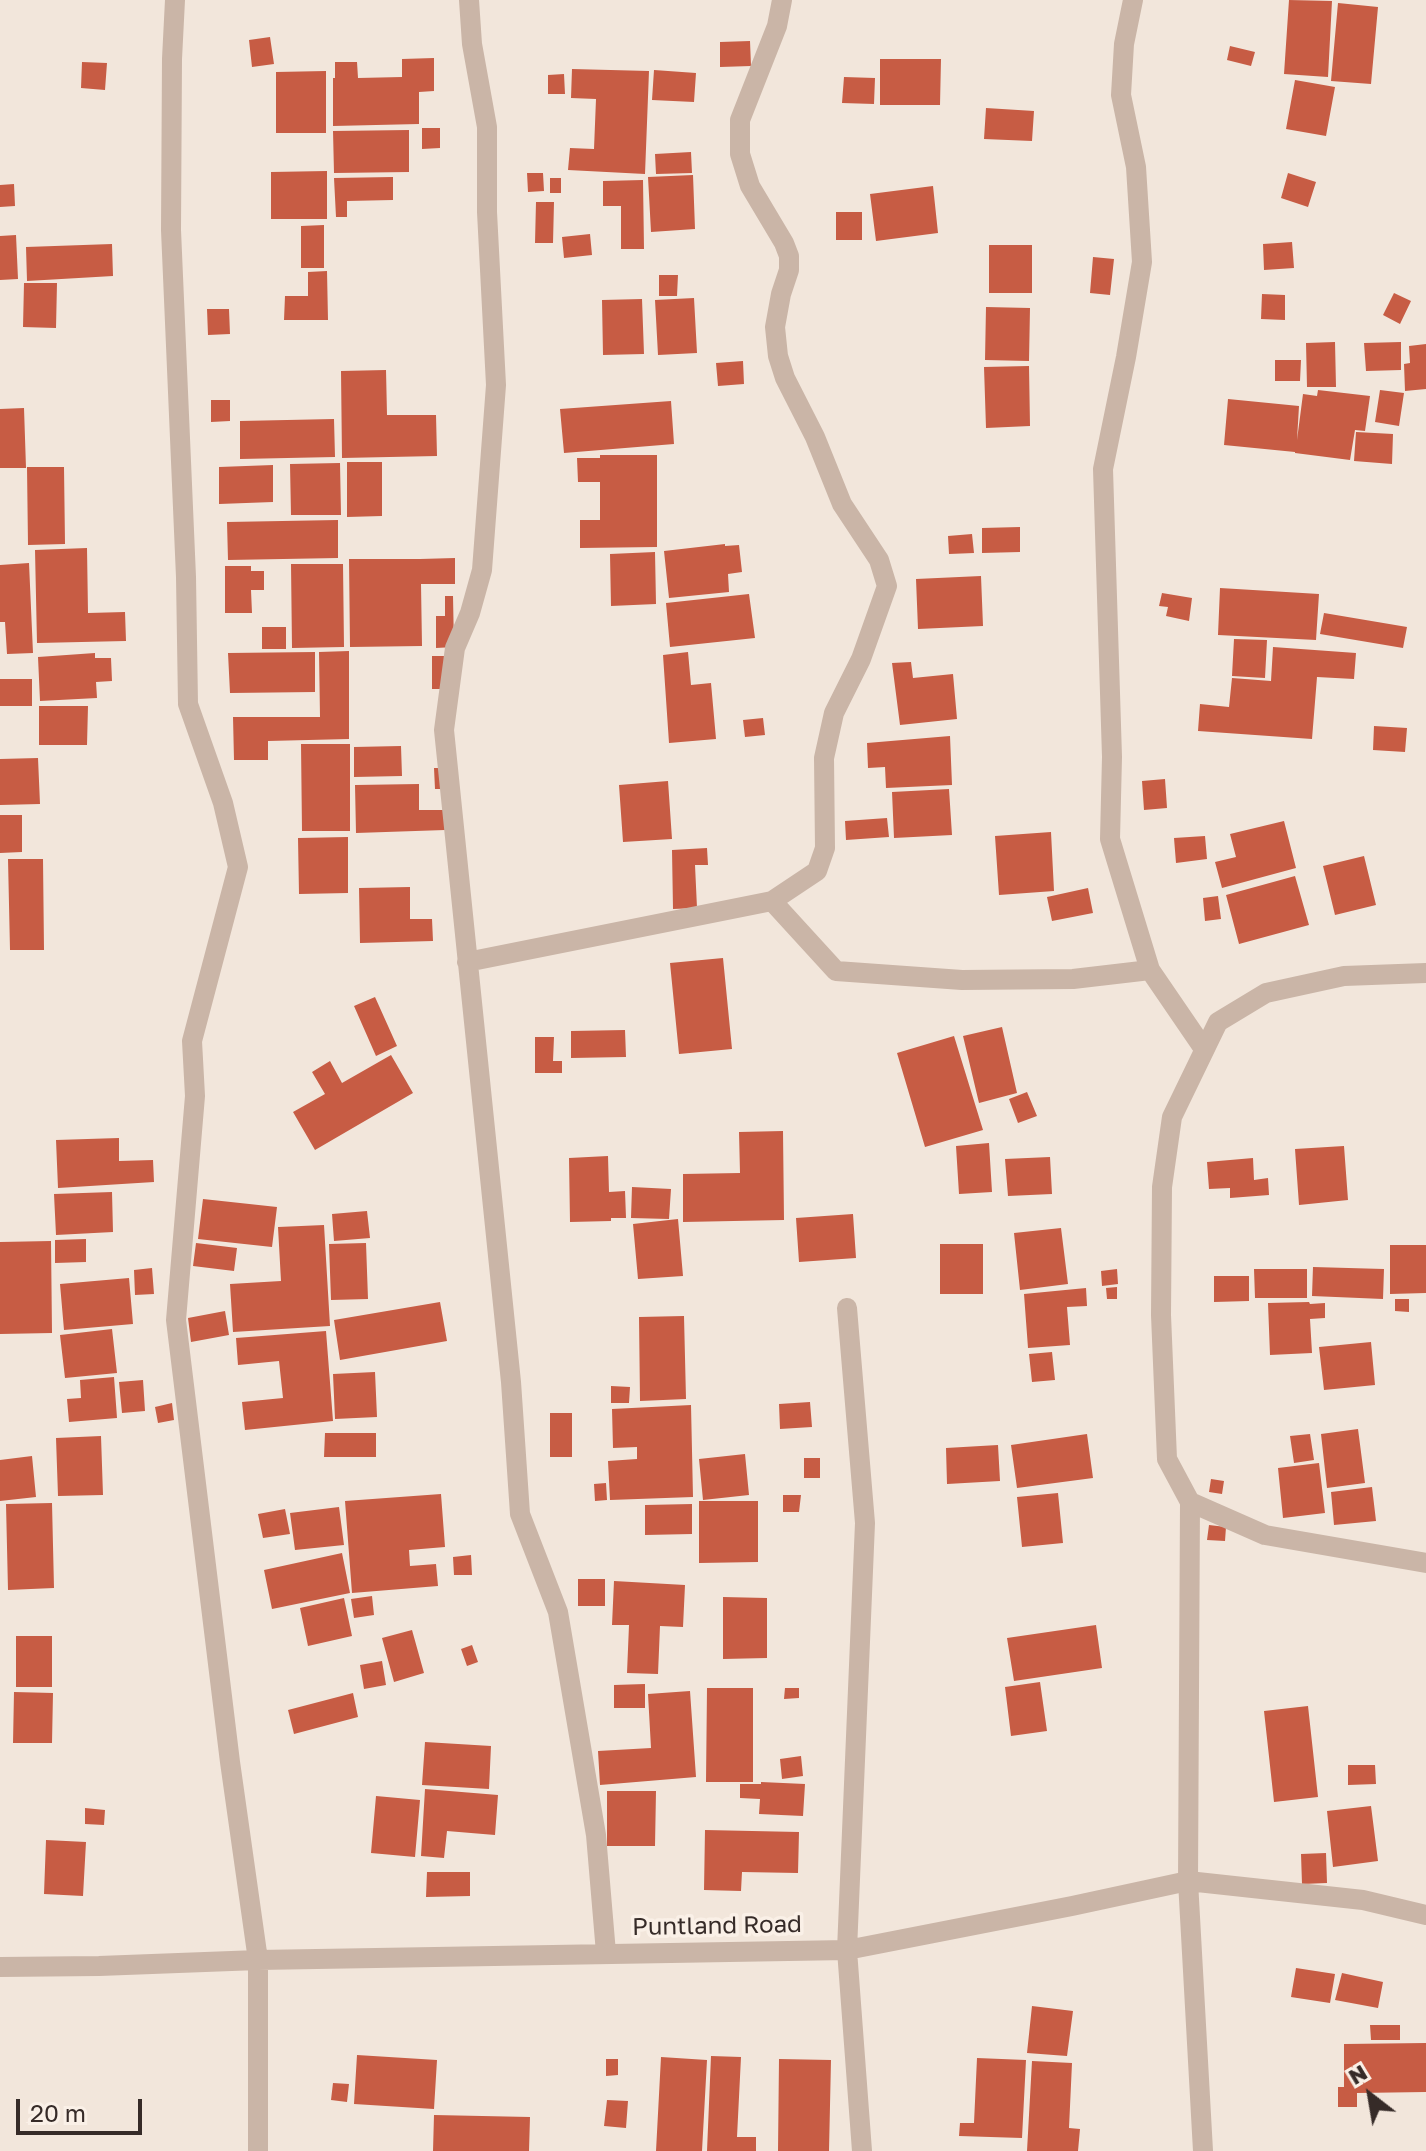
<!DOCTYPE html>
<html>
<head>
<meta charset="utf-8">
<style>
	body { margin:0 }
	#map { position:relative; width:1426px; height:2151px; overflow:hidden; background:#f2e6db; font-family:"Golos Text",sans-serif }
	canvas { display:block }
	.north { position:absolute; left:1330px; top:2055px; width:80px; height:80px; -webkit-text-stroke:6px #faf0e7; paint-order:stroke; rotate:329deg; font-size:22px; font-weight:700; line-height:32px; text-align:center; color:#362b28 }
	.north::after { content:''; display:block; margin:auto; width:28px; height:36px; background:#362b28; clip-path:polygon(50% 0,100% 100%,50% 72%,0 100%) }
	.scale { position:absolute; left:16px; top:2099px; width:126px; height:36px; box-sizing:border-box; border:4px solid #362b28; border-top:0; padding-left:10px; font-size:24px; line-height:28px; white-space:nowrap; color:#362b28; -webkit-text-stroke:6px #faf0e7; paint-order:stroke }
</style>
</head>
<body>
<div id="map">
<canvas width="1426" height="2151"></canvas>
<div class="north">N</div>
<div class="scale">20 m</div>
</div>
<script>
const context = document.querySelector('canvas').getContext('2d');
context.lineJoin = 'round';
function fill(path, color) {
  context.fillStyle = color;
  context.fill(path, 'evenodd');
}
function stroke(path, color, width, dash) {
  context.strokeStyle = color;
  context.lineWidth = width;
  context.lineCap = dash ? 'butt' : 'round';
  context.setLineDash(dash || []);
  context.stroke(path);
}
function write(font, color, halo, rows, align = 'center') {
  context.font = font + ' "Golos Text",sans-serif';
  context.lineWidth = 7;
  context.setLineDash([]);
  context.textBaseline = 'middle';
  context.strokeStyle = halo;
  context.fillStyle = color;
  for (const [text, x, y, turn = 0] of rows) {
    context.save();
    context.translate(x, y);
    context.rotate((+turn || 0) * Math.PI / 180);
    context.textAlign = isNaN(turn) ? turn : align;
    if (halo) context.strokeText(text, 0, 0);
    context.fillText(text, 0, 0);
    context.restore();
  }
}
fill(new Path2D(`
	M1289,0L1332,1L1328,77L1284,74Z
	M1338,3L1378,7L1371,84L1331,81Z
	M270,37L274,64L252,67L249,40Z
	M750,41L751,66L720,67V42Z
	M1230,46L1255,52L1251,66L1227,60Z
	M434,58V91L419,92V124L333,126V78H335V62H357L358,78L402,77V59Z
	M880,59H941L940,105H880Z
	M82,62L107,63L105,90L81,88Z
	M572,69L649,71L645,174L568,170L570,148L594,149L596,99L571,98Z
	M654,70L696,73L694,102L652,100Z
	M326,71V133H276V72Z
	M564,74L565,94H548V75Z
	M844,77L875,78L874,104L842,103Z
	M1295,80L1335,87L1326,136L1286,129Z
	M986,108L1034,111L1032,141L984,139Z
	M422,128H440V148L422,149Z
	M409,130V172L334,173L333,131Z
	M691,152L692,173L656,174L655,154Z
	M327,171V219H271V172Z
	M527,173H543L544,191L528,192Z
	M1288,173L1316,182L1308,207L1281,198Z
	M693,175L695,229L651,232L648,177Z
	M393,177V200L347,201V217H336L334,178Z
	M550,178H561V193H550Z
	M643,180L644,249H621V206H603V181Z
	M14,184L15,206L0,207V185Z
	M933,186L938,233L876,241L870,194Z
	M536,202H554L553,243H535Z
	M836,212H862V240H836Z
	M324,225V268H301V226Z
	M590,234L592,255L564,258L562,237Z
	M16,235L18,279L0,280V236Z
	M1292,242L1294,268L1264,270L1263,244Z
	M112,244L113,276L27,281L26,247Z
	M989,245H1032V293H989Z
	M1093,257L1114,259L1110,295L1090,293Z
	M327,271L328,320H284L285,296H308V272Z
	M659,275H678L677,296H659Z
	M24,283H57L56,328L23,327Z
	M1394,293L1411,301L1400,324L1383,315Z
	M1262,294L1285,295V320L1261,319Z
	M694,298L697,353L658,355L655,300Z
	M642,299L644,354L603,355L602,300Z
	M986,307L1030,308L1029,361L985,360Z
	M207,309H229L230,334L208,335Z
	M1335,342L1336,387H1307L1306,343Z
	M1401,342V370L1366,371L1364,343Z
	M1426,344V389L1405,391L1404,364L1410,363L1409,346Z
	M1275,360H1301L1300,381H1275Z
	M743,361L744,384L718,386L716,363Z
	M1029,366L1030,426L986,428L984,367Z
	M386,370L387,415H436L437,456L342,458L341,371Z
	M1318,390L1370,396L1365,431L1355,430L1350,460L1295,453V452L1224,445L1228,399L1299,406L1297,440L1303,394L1317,396Z
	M1380,390L1404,393L1399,426L1375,422Z
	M211,400H230V421L211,422Z
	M671,401L674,444L564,453L560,409Z
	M24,408L26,468H0V409Z
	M334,419L335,457L240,459V421Z
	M1356,432L1393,434L1392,464L1354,461Z
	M600,455H657V547L580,548V520H600V482H578L577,458H600Z
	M347,462H382V516L347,517Z
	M340,463L341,515H291L290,464Z
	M273,465V502L219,504V467Z
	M27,467H64L65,544L28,545Z
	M338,520V558L228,560L227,522Z
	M1020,527V552L982,553V528Z
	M972,534L974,553L949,554L948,536Z
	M725,544V546L739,545L742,572L728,574L729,592L669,598L664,551Z
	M87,548L88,613L125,612L126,641L37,643L35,550Z
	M655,552L656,604L611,606L610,554Z
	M420,559L455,558V584H421L422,646L350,647L349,559Z
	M29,563L33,653L7,654L5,622H0V565Z
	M291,564H343L344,647L292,648Z
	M225,566H251V571H264V590H251L252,613H225Z
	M981,576L983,626L918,629L916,579Z
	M1220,588L1319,594L1316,640L1218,635Z
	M1162,593L1192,598L1189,621L1166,616L1168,607L1159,606Z
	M749,594L755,638L670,647L666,603Z
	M445,596H453L454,647L436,648V616H445Z
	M1324,613L1407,627L1403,648L1320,634Z
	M262,627H286V649H262Z
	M1234,639L1267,640L1265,678L1232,676Z
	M1273,647L1356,653L1354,679L1317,677L1312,739L1198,731L1200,704L1229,707L1232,678L1271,681Z
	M349,651V739L268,741V760H234L233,717H320L319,652Z
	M315,652V692L230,693L228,653Z
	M688,652L691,685L711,683L716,739L669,743L663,655Z
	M95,653V658H111L112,681L96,682L97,698L40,701L38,657Z
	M432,656H447L448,689H432Z
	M911,662L913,678L953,674L957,719L900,725L892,663Z
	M0,679H32V706H0Z
	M39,706H88L87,745H39Z
	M763,718L765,735L745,737L743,720Z
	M1374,726L1407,728L1405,752L1373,750Z
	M950,736L952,785L886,788L885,767L868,768L867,743Z
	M301,744H350V831H302Z
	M401,746L402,776L354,777V747Z
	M38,758L40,804L0,805V759Z
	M434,768H446V789H435Z
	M1165,779L1167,808L1144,810L1142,781Z
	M668,781L672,839L623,842L619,785Z
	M419,784V810H445V830L356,833L355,785Z
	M949,789L952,835L894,838L892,792Z
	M0,815H22V852L0,853Z
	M887,818L889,837L846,840L845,821Z
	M1284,821L1296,868L1222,888L1215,862L1236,857L1230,834Z
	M1051,832L1054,891L999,895L995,836Z
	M1205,836L1207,859L1176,863L1174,838Z
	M348,837V893L299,894L298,838Z
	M707,848L708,865H695L697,908L673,909L672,850Z
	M1364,856L1376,905L1335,915L1323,866Z
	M8,859H43L44,950H10Z
	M1295,876L1309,925L1239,944L1226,895Z
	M410,887V919H432L433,941L360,943L359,888Z
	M1088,888L1093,913L1052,921L1047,897Z
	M1218,896L1221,919L1205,921L1203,898Z
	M723,958L732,1049L679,1054L670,963Z
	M375,997L397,1046L376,1056L354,1006Z
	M1002,1027L1017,1093L979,1103L963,1036Z
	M625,1030L626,1057L571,1058V1031Z
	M954,1036L983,1130L925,1147L897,1053Z
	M535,1037H554L553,1061H562V1073H535Z
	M391,1055L413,1093L315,1150L293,1112L325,1094L312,1072L330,1061L342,1083Z
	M1027,1092L1037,1116L1018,1123L1009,1099Z
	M783,1131L784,1220L683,1222V1174L740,1173L739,1132Z
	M119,1138V1161L153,1160L154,1182L58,1188L56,1140Z
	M989,1143L992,1192L959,1194L956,1146Z
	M1344,1146L1348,1200L1299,1205L1295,1149Z
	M608,1156L609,1192L625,1191L626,1218H611V1221L570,1222L569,1158Z
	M1050,1157L1052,1194L1008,1196L1005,1159Z
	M1253,1158L1254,1180L1268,1178L1269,1195L1230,1198V1188L1209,1189L1207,1162Z
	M632,1187L671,1189L669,1219L631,1218Z
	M112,1192L113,1232L56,1235L54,1194Z
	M203,1199L277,1207L272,1247L198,1239Z
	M367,1211L370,1238L334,1241L332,1214Z
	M853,1214L856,1258L799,1262L796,1218Z
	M678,1219L683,1276L638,1279L633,1224Z
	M324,1225L330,1326L233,1332L230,1284L281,1281L278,1227Z
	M1061,1228L1068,1284L1020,1290L1014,1233Z
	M86,1239V1262L55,1263V1240Z
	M51,1241L52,1333L0,1334V1242Z
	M196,1243L237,1248L234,1271L193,1266Z
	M366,1243L368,1299L331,1300L329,1244Z
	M940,1244H983V1294H940Z
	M1390,1245H1426V1293L1390,1294Z
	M1313,1267L1384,1269L1383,1299L1312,1296Z
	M152,1268L154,1294L135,1295L134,1270Z
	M1117,1269L1118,1284L1102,1286L1101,1271Z
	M1254,1269H1307V1298H1255Z
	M1214,1276H1249V1301L1214,1302Z
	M129,1278L133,1324L64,1330L60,1284Z
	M1117,1287V1299H1107L1106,1288Z
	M1086,1288L1087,1306L1067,1307L1070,1345L1028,1348L1024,1294Z
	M1395,1299H1409V1312L1395,1311Z
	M440,1302L447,1341L340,1360L334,1320Z
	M1309,1302L1310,1304L1325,1303V1318L1310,1319L1312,1353L1270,1355L1268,1303Z
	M225,1311L229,1335L191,1342L188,1318Z
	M684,1316L686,1399L640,1401L639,1317Z
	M112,1329L117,1373L65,1378L60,1335Z
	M326,1331L333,1421L245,1430L242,1402L283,1398L279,1361L238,1365L236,1338Z
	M1371,1342L1375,1385L1324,1390L1319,1347Z
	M1052,1352L1055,1380L1032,1382L1029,1354Z
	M375,1372L377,1417L335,1419L333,1374Z
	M114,1377L117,1418L69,1422L67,1399L81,1398L80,1380Z
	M143,1380L145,1411L122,1413L119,1382Z
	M611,1386L630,1387L629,1403H611Z
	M810,1402L812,1427L780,1429L779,1404Z
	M172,1403L174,1420L158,1423L155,1407Z
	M691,1405L693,1497L610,1500L608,1461L637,1459V1447L613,1448L612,1409Z
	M550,1413H572V1457H550Z
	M1358,1429L1365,1483L1327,1488L1321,1434Z
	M325,1433H376V1457H324Z
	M1087,1434L1093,1478L1017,1488L1011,1445Z
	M1310,1434L1314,1460L1294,1463L1290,1436Z
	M101,1436L103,1495L58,1496L56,1438Z
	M998,1445L1000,1481L947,1484L946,1448Z
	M745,1454L749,1495L703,1500L699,1459Z
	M32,1456L36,1497L0,1501V1460Z
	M804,1458H820V1478H804Z
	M1319,1463L1325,1513L1283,1518L1278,1468Z
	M1211,1479L1224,1481L1222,1494L1209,1492Z
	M606,1483L607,1500L595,1501L594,1484Z
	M1372,1487L1376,1521L1334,1525L1331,1492Z
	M1058,1493L1063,1543L1022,1547L1017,1497Z
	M441,1494L445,1547L409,1550L410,1566L436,1564L438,1586L352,1593L345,1501Z
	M783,1495H801L799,1512H783Z
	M699,1501H758V1562L699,1563Z
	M52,1503L54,1588L8,1590L6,1504Z
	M692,1504V1534L645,1535V1505Z
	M339,1507L344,1545L295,1550L290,1513Z
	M285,1509L290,1534L263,1538L258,1514Z
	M1209,1525L1226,1527L1225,1541L1207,1540Z
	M342,1553L350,1593L272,1609L264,1570Z
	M471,1555L472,1575H454L453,1557Z
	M578,1579H605V1606H578Z
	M614,1581L685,1585L683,1627L660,1626L658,1674L627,1673L629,1625H612Z
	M372,1596L374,1615L354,1618L351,1599Z
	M723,1597L767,1598V1658L723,1659Z
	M344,1598L352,1636L308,1646L300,1608Z
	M1096,1625L1102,1668L1014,1681L1007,1638Z
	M412,1630L424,1673L394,1682L382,1638Z
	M16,1636H52V1687H16Z
	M472,1645L478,1662L467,1666L461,1649Z
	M382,1661L386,1685L364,1689L360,1665Z
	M1040,1682L1047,1731L1011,1736L1005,1687Z
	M645,1684V1708H614V1685Z
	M707,1688H753V1782H706Z
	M785,1688H799V1698L784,1699Z
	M690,1691L696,1777L600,1785L598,1751L651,1748L648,1694Z
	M14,1692L53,1693L52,1743H13Z
	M353,1693L358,1717L294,1734L288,1710Z
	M1308,1706L1318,1797L1274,1802L1264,1711Z
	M425,1742L491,1746L489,1789L422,1785Z
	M801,1756L803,1776L782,1779L780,1759Z
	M1348,1765H1375L1376,1784L1348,1785Z
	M761,1782L805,1784L803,1816L759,1814L760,1799L740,1798V1784H761Z
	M425,1789L498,1795L495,1835L447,1831L444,1858L421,1856Z
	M607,1791H656L655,1846H607Z
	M376,1796L420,1800L415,1857L371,1853Z
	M1371,1806L1378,1861L1333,1867L1327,1811Z
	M85,1808L105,1810L104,1825L85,1824Z
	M705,1830L799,1832L798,1873L742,1872L741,1891L704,1890Z
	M46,1840L86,1842L83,1896L44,1894Z
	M1326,1853L1327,1883L1302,1884L1301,1854Z
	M427,1872H470V1896L426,1897Z
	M1296,1968L1335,1974L1330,2003L1291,1997Z
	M1342,1973L1383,1982L1378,2008L1335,2000Z
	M1032,2006L1073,2011L1067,2056L1027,2053Z
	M1370,2025H1400V2040H1371Z
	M1426,2043V2092L1357,2093V2107H1338V2087H1344V2044Z
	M357,2055L437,2060L434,2109L354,2104Z
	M711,2056L741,2057L737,2137H756V2151H707Z
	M661,2057L707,2060L702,2151H656Z
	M977,2058L1026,2060L1022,2138L959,2136L960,2123H974Z
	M606,2059H618V2075L606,2076Z
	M779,2059L831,2060L829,2151H778Z
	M1032,2061L1072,2063L1069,2128L1080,2129L1078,2151H1027Z
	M333,2083L349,2084L347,2102L331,2100Z
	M607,2100L628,2101L626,2128L604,2126Z
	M434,2115L530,2117L529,2151H433Z`), '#c75c44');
stroke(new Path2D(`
	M175,0L172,59L171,230L186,577L188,704L223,803L238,867L192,1041L195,1096L176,1320L230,1762L258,1960V2151
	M469,0L472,44L487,127V212L496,385L482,570L470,613L455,648L444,730L511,1382L520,1514L558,1612L596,1835L606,1953
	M1133,0L1124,44L1121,95L1136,167L1142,262L1126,357L1103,469L1112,757L1110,839L1150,970L1204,1049
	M772,901L817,871L825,848L824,758L834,713L861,659L887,586L879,560L842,504L815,437L785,378L778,356L775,327L781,294L789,270V256L784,243L750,186L740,154V120L777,26L782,0
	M467,962L772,901L836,971L962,980L1073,979L1150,970
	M847,1308L865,1523L847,1950L862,2151
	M1190,1502L1265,1535L1426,1563
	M0,1967L99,1966L258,1960L847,1950L1072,1906L1188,1881L1363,1900L1426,1915
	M1203,2151L1188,1881L1190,1502L1167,1459L1161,1315L1162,1187L1172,1117L1218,1022L1266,993L1344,976L1426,973`), '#cab5a7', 20);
write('24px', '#362b28', '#faf0e7', [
	["Puntland Road",717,1926,-1]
]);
</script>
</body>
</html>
